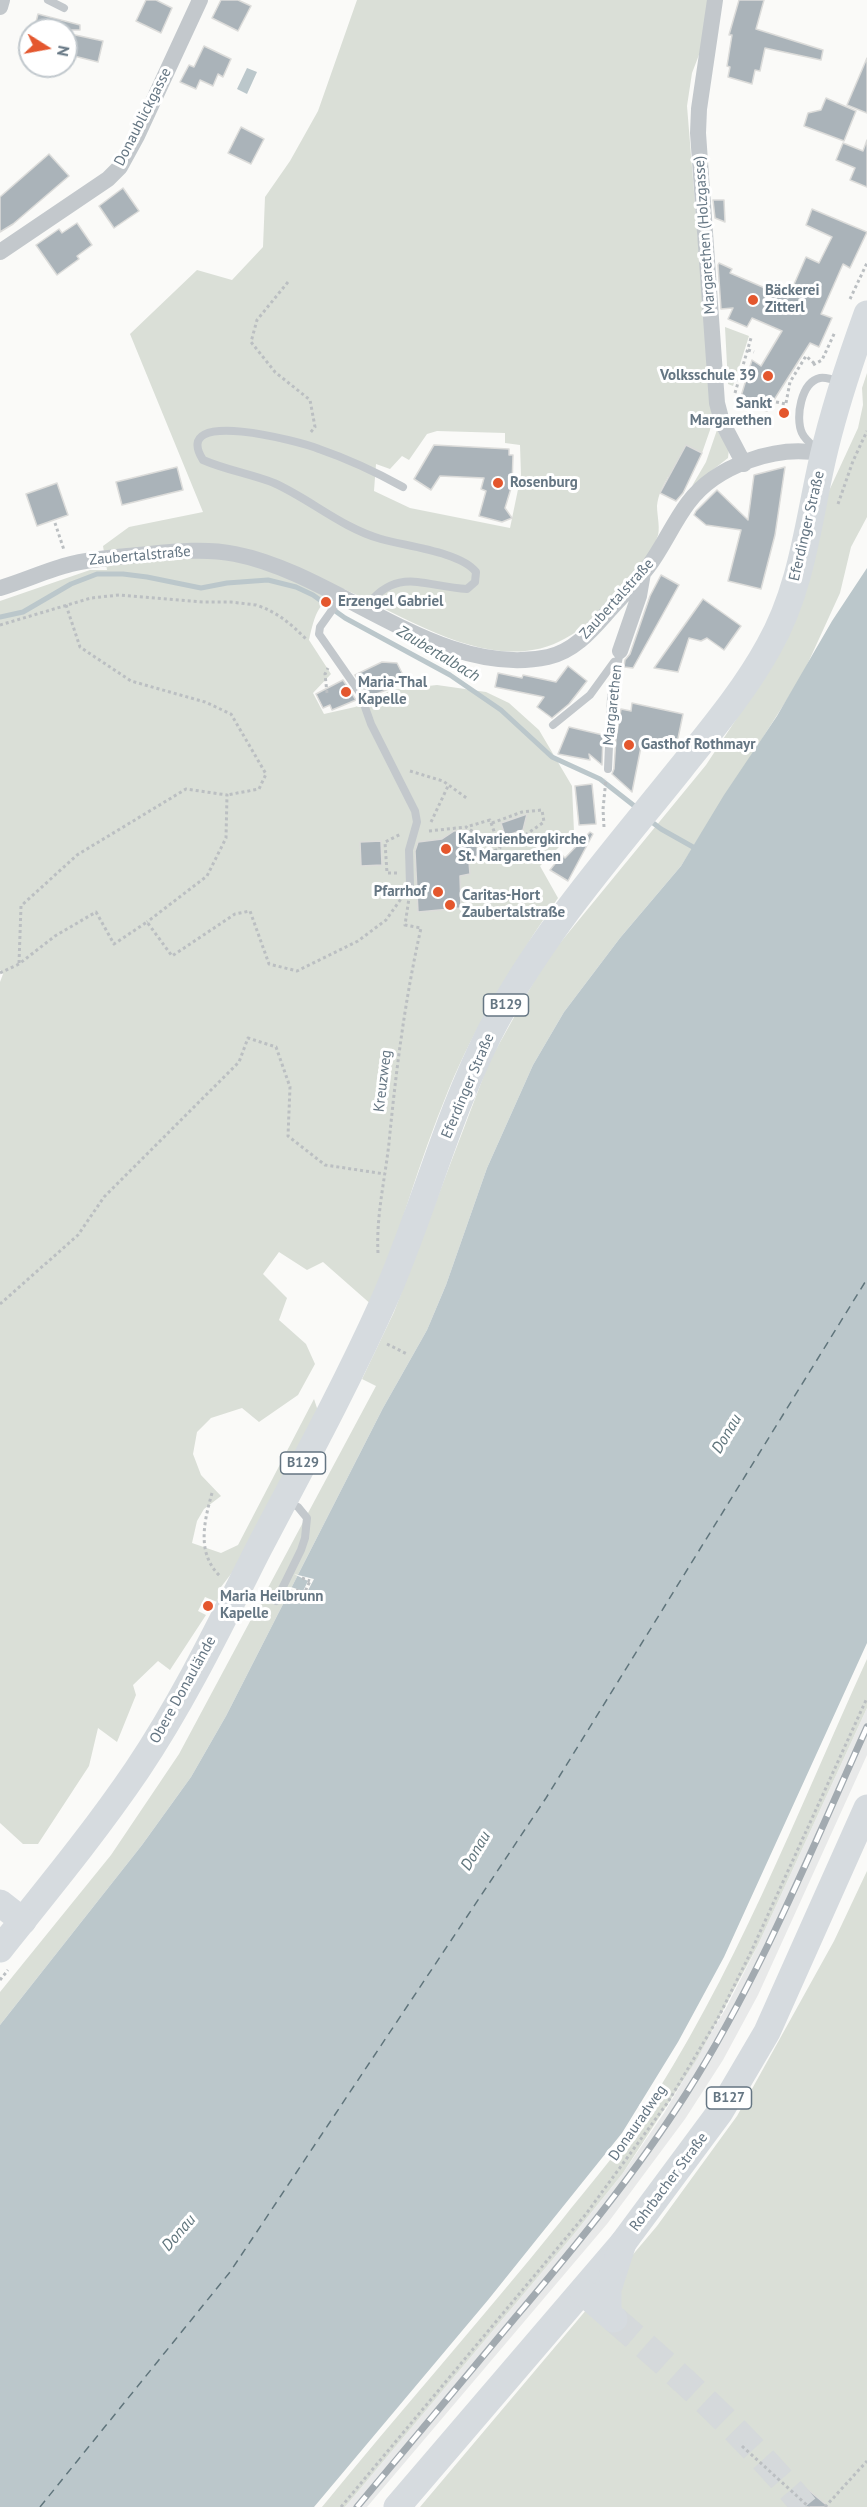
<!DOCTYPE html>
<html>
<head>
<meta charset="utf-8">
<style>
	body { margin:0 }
	#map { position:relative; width:867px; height:2507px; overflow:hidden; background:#fafaf8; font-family:"PT Sans",sans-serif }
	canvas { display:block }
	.north { position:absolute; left:18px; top:18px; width:60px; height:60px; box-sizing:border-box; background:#fff; border:2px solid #c1c8cd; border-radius:50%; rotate:101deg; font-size:16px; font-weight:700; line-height:24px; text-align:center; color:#657683 }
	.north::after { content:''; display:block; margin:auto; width:21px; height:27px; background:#e4572e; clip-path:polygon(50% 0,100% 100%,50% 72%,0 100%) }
</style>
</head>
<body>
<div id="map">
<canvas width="867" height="2507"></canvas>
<div class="north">N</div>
</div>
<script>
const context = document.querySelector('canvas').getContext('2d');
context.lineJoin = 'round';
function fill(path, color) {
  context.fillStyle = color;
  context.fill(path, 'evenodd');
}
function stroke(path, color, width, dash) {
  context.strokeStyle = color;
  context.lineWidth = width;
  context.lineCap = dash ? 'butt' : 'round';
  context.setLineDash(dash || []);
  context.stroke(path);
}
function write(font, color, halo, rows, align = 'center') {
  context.font = font + ' "PT Sans",sans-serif';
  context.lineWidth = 6;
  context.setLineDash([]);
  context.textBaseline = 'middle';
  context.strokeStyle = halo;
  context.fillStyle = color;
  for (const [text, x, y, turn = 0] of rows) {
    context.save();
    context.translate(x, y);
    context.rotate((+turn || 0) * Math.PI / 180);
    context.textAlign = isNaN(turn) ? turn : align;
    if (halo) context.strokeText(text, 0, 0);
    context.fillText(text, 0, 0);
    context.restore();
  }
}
fill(new Path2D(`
	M867,1708V1755L758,1995L723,2060L685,2119L607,2224L367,2507H345L574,2234L623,2173L664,2113L726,2008L758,1945Z`), '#e8e9e9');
fill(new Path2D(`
	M357,0H708L702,47L692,73L687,106L712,412L710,430L702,453L686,445L670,477H668C663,486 658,495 657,506C657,516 661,530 657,538C650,557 626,579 612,595C599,611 585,628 566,638C496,679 407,617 344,589C318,601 315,614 309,640L331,674L313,693L324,714L355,707L392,690L437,685L486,692L509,703L539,730L572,786L574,832L540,866L558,898C516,960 477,1021 448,1091C419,1161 399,1234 373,1306L323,1262L307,1270L279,1252L263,1274L287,1298L279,1320L306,1344L315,1364L298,1395L259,1422L242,1408L211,1418L197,1432L193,1454L201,1475L221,1496L204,1509L197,1521L192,1543L221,1553L238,1545L314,1399L319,1414L254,1544L221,1587L217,1602L205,1597L198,1611L206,1615L170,1670L158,1661L133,1685L136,1695L117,1742L98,1728L89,1766L38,1844H23L0,1823V982L3,974L0,970V601L90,570H107L103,546L129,527L203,512L130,334L197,270L232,280L263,247L265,197L290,161L318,111ZM437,431L505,433V443L520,445L521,475L510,528L410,508L374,491L376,464L390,469L402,456L409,460L427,434Z
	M725,327L749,336L733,386L728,384Z
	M867,373V517L851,547L840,593L802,676L681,866L620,938L564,1012L533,1065L487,1168L446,1285L427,1330L383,1408L226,1716L191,1777L142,1845L0,2025V1992L111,1855L179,1754L376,1386L362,1379L394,1312L489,1062L546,960L706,765L762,680L828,493L858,428L863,405L862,388Z
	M717,430L729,449L728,458L692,486L706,462Z
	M867,1659V1708L758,1945L697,2059L623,2173L574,2234L345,2507H322C400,2411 483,2318 561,2221C587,2188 616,2155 639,2120C734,1977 796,1815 867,1659Z
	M867,1871V2507H420L657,2226L737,2116L834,1941Z`), '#dadfd7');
fill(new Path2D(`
	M247,68L257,72L247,94L237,89Z
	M867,568V1643L724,1957L678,2042L622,2133L488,2300L314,2507H0V2025L142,1845L191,1777L226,1716L383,1408L427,1330L446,1285L487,1168L533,1065L564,1012L620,938L681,866L724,795L777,716L832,621Z`), '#bbc7cb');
fill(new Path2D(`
	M294,1574L314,1579L304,1598L300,1596L301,1593L287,1588L291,1587L303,1591L308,1581Z`), '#fafaf8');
stroke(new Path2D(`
	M0,617L23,612L71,584L97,574H123L147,577L201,588L227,583L268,580L296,587L313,595L345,618L450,675L501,710L552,757L600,779L637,808
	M648,819L661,829L693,847`), '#bbc7cb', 5);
stroke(new Path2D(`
	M40,2507L230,2272L546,1798L867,1279`), '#60757c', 1.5, [8, 6]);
const building = new Path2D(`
	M146,0H156L172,8L161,33L136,21Z
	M221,0H238L251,6L238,31L212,18Z
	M739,0H764L756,29L823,50L821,60L765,48L760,71L755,70L752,84L728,77L730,67L727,66L732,35H729Z
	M38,14L80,25V30H34Z
	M66,33L103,41L98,62L66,54Z
	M204,46L231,59L223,77L218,74L213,86L200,80L196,89L180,82L189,65L194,67Z
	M867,58V113L847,105Z
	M826,98L856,111L844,141L804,126L808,113L821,110Z
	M241,127L264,139L251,164L228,153Z
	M867,140V187L850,180L855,168L836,160L843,143L863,151Z
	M49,154L69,176L13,224L0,232V197Z
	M123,188L139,211L114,228L99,206Z
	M713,200H724L725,222L715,218Z
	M812,209L867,232L850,268L843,264L821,314L832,318L819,347L810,343L767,411L739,403L752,360L761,366L782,331L752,318L747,327L728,319L733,308L721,309L718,265L719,263L732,269L730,273L788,298L806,257L819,263L832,237L806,225Z
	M77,223L92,245L77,256L79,259L57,275L36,245L59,229L62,233Z
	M434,445L509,449V455H513L512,485L505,508L512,518L502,522L479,516L486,491L481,489L484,478L440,476L431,490L414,479Z
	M686,445L702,453L683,493L676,501L660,493Z
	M177,467L183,490L122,505L116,482Z
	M785,467L775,535L761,589L728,581L741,530L706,525L694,515L696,511L717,490L748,520L754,475Z
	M57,483L68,515L37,526L26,494Z
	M661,575L679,585L633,668L624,667L625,660L630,654L650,596Z
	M703,599L741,626L724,650L707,638L701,641L689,638L678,672L654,668Z
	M382,662L397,663L403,675L396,686L369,697L355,675Z
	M568,666L587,681L569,704L552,718L537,707L544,697L495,687L498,673L522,678L523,675L556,682Z
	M343,680L356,700L332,710L330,705L323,708L316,694Z
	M632,703L683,714L676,748L642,742L632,792L612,774L614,769L616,738L621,709L631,711Z
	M569,727L603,735L602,765L589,754L590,760L558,754Z
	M592,784L596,824L579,825L575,786Z
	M527,814L523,830L505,836L501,823Z
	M466,830L476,836L478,855L469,862L470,874L460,876L461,908L418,912L415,851L418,842L442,839L454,831Z
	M590,832L593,834L568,881L550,870L562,855L565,858Z
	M381,841L382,865L361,866L360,842Z
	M806,2488L829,2507H793Z`);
fill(building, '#aab3b9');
stroke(building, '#dcdcda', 1.5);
stroke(new Path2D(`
	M614,2319C683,2378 747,2437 805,2507`), '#d5d9db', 27, [27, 14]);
stroke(new Path2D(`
	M288,282L257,320L251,342L275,372L310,400L315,427L310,433
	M850,299L867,263
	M748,350L754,352
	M813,365L822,360L835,332
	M741,369L749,370
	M735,393L751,338
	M776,402L786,404
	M786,403L790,382L806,356L815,364
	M838,504L853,461L867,431
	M55,523L64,550
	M66,605L80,647L131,681L205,702L231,714L266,774L259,789L227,795
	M0,625L91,598L119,595L204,602H231L256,605C277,612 290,623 306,639
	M327,693L325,674L328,668
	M410,771L443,781L468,799
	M431,822L449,784
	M492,823L522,812L542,810L544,822L521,838L498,841
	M604,827L603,809L606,779
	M429,831L466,827L478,835L481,858L500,848L490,820L466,827
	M397,873H387L385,842L401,834
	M19,963L21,906L77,855L186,789L227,795L226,838L207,876L147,922
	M0,973L19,964L55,936L96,912L114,944L147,922L172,956L235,914L250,911L269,964L297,971L358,941L386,920L403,896
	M378,1253C376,1216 385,1179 389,1143C396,1070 405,999 421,928L405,925L409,898
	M0,1304L78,1235L104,1197L239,1062L248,1038L276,1047L290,1087L288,1136L325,1165L385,1174
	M387,1344L407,1354
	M212,1493C204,1522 196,1554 221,1577
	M302,1578L310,1581
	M296,1590L304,1593
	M303,1596L310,1581
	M0,1980L8,1970
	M742,2446L809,2507
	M341,2507L586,2214L668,2102L717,2020L750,1954L867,1698
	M825,2507L867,2461`), '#bbbfc2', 3, [3, 3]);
stroke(new Path2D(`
	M48,0L64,8
	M818,450C812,445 805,440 802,433C795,418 801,382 820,378C827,377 834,380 839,382
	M342,596L320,627L319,634L360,693L371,724L415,811L417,822L409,850L410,885
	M365,608C397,565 424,587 467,589L475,582L476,572C461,552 405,546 381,539C342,528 310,499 274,483C251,474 226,470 203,460C169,406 302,442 319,449C348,459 376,472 403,487
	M553,725L590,695L614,662
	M608,769L611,698L620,651
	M276,1601L301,1550L305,1538L307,1518L298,1507L288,1502`), '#c3c8cc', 8);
stroke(new Path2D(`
	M715,0L699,109L698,133L717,403L722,422L744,464
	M0,7L2,0
	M0,252L108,179L120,167L137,136L200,0
	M0,588C24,581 47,570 71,564C90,559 109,558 127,556C163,553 200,547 235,554C338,574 440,680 548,657C574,651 591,631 607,613C621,597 636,583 648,567C663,547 673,523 688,503C716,465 778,444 823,454
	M620,651L639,596L643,573`), '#c3c8cc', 16);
stroke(new Path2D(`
	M0,1949C47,1890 95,1832 137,1770C184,1700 221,1623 259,1548C301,1468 345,1387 382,1305C422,1216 445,1121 489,1034C539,936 613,853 681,768C712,729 745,690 769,646C802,588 808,522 823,457C834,409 850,361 867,314
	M397,2507L623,2243L720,2112L767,2032L867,1808`), '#d6dbdf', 27);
stroke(new Path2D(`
	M0,1903L23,1921
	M583,2292L614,2319
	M608,2314V2289L623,2243`), '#d6dbdf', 27);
const rail = new Path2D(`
	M357,2507C409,2444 462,2382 514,2319C575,2247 635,2174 686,2094C759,1979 811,1851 867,1727`);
stroke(rail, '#a2aab0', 7);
stroke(rail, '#fff', 4.5, [14]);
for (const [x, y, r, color] of [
	[753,300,6,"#e4572e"],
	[768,376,6,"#e4572e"],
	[784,413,6,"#e4572e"],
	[498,483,6,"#e4572e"],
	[326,602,6,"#e4572e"],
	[346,692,6,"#e4572e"],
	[629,745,6,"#e4572e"],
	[446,849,6,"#e4572e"],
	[438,892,6,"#e4572e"],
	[450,905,6,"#e4572e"],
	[208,1606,6,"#e4572e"]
]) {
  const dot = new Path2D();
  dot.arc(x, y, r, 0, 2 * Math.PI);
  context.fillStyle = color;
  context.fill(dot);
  stroke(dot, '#fff', 2);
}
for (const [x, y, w] of [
	[506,1005,45],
	[303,1463,45],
	[729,2098,45]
]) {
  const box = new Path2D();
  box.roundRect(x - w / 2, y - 11, w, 22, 4.5);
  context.fillStyle = '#fff';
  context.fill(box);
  stroke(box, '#657683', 1.5);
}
write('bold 14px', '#657683', null, [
	["B129",506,1005],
	["B129",303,1463],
	["B127",729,2098]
]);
write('15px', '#657683', '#fff', [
	["Donaublickgasse",143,117,-63],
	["Margarethen (Holzgasse)",705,235,-94],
	["Eferdinger Straße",807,526,-77],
	["Zaubertalstraße",140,556,-5],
	["Zaubertalstraße",617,599,-48],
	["Margarethen",613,705,-84],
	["Kreuzweg",383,1081,-83],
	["Eferdinger Straße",468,1086,-67],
	["Obere Donaulände",183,1690,-61],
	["Donauradweg",638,2123,-55],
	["Rohrbacher Straße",669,2182,-53]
]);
write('bold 15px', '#657683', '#fff', [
	["Bäckerei",765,291],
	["Zitterl",765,308],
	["Volksschule 39",756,376,"right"],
	["Sankt",772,404,"right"],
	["Margarethen",772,421,"right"],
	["Rosenburg",510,483],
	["Erzengel Gabriel",338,602],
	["Maria-Thal",358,683],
	["Kapelle",358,700],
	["Gasthof Rothmayr",641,745],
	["Kalvarienbergkirche",458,840],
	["St. Margarethen",458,857],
	["Pfarrhof",426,892,"right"],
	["Caritas-Hort",462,896],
	["Zaubertalstraße",462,913],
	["Maria Heilbrunn",220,1597],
	["Kapelle",220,1614]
], 'left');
write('italic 16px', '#60757c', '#fff', [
	["Zaubertalbach",438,654,31],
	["Donau",727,1434,-59],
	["Donau",476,1851,-59],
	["Donau",179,2233,-49]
]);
</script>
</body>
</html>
